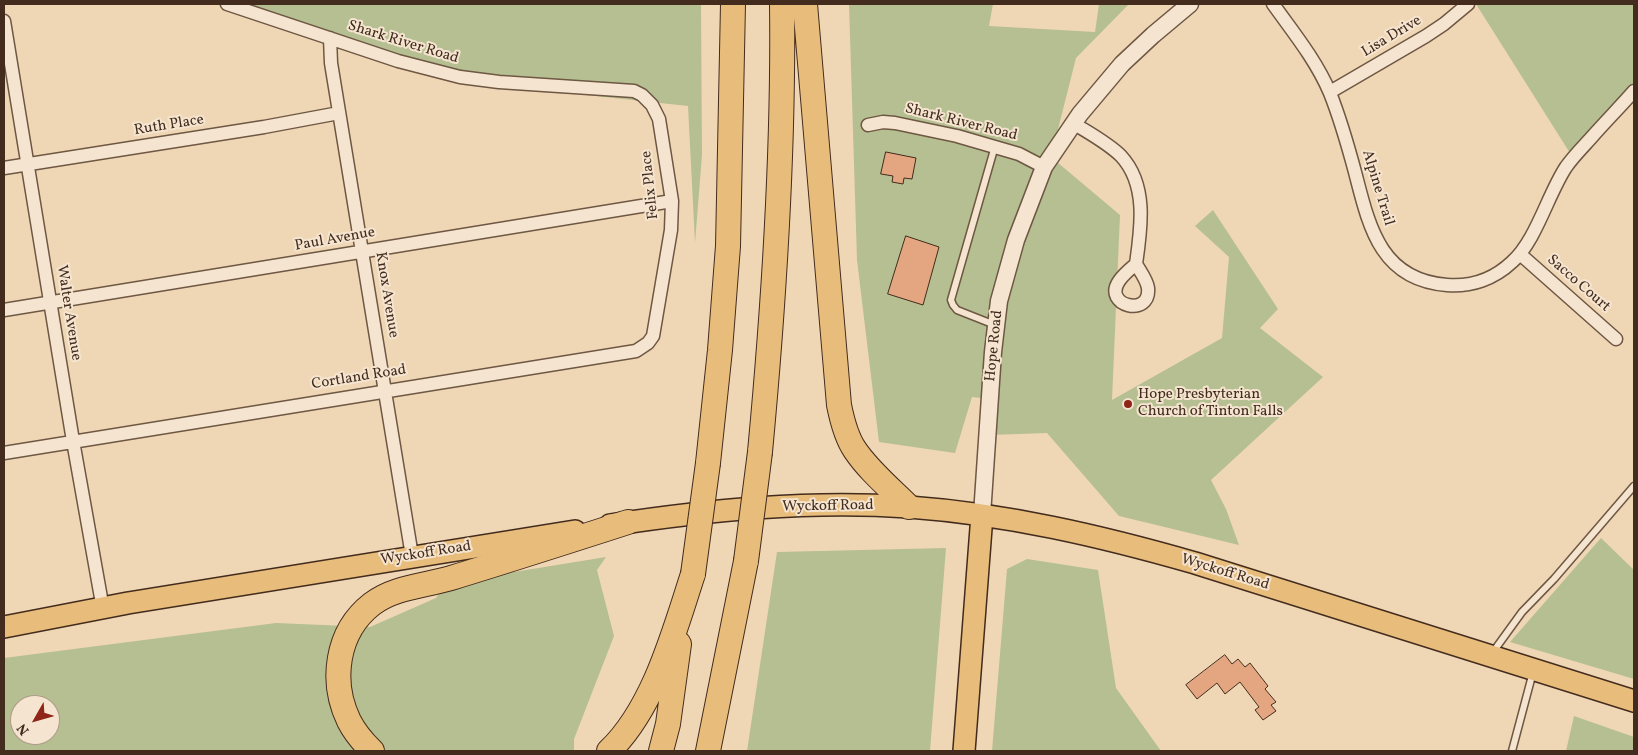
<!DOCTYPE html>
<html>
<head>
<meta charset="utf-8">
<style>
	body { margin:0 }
	#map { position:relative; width:1638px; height:755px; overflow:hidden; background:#efd7b6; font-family:Vollkorn,serif }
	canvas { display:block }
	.frame { position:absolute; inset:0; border:5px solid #432c1d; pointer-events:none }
	.north { position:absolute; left:10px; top:695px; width:50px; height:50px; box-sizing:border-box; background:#f5e5d0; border:1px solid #ae9b88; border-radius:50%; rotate:232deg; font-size:14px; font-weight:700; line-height:20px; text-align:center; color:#432c1d }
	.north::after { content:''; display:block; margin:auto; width:18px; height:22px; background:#8f2418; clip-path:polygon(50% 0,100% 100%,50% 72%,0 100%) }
</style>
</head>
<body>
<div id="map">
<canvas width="1638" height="755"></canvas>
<div class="frame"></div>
<div class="north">N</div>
</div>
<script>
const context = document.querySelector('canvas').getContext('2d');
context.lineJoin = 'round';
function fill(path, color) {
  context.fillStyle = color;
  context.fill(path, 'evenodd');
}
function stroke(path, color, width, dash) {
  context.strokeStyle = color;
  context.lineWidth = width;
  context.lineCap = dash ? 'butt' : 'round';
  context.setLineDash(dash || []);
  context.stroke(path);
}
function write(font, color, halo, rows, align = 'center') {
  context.font = font + ' Vollkorn,serif';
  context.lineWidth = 4;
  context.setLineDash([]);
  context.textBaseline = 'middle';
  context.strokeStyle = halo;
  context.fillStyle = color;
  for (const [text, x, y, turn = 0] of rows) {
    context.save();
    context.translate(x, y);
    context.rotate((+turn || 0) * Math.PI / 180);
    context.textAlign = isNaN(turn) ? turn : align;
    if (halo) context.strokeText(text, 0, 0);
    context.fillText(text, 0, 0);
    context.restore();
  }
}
fill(new Path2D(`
	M226,4H701L702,155L695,243L688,106L484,84Z
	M849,4H993L989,26L1095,32L1099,4H1129L1076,58L1051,157L1120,215L1112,400L1222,338L1229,257L1195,226L1213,210L1278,309L1260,328L1323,377L1211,480L1226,509L1239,545L1119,516L1047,433L990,435V399L972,397L955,453L879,442L857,260Z
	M1476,4H1634V90L1575,161Z
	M1601,538L1634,570V679L1510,642Z
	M946,548L930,751H747L777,552Z
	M606,557L597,570L614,636L574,739V751H4V658L276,623L370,627L436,598L446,583ZM20,705H50V735H20Z
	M1027,559L1098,570L1116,688L1161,751H992L1007,569Z
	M1574,716L1634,737V751H1566Z`), '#b5bf91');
const building = new Path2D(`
	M886,152L916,158L912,179L904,178L903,184L892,182L893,176L881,174Z
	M906,236L939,247L923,305L888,294Z
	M1225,655L1232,664L1238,659L1245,667L1250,663L1268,686L1265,689L1276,702L1271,705L1276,711L1263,720L1255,710L1259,707L1240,682L1225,694L1217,683L1197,699L1186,685Z`);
fill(building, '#e4a680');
stroke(building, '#432c1d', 1);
const service = new Path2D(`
	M995,146L951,300L953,305L957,310L995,325
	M1493,652L1522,612L1554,579L1634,486
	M1512,751L1533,672`);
const minor = new Path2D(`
	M1273,4C1293,32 1316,60 1330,93C1340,118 1348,146 1355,172C1369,226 1380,280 1447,285C1471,287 1494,279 1512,262C1536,241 1548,194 1566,167C1573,157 1582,148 1591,138C1605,122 1620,107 1634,91
	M4,21L73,441L103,609
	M330,38L331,63L412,556
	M1330,92L1426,36L1444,24L1468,4
	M1073,123C1089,133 1108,143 1121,156C1148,185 1141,229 1136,264
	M868,125L883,122L895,123L957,136L1019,154L1044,167
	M4,168L264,127L339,113
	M1520,254L1616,339
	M1136,264C1140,271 1147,280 1148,288C1151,318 1102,306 1119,281C1123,275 1130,269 1136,264Z
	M4,310L672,201
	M4,453L636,351L648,343L653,336L671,230L672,201L659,119L652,105L642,95L634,91L499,82L460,77L398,61L227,4`);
const tertiary = new Path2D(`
	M982,515L993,352L999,301L1016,240L1044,167L1080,114L1122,64L1153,35L1190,4`);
const primary = new Path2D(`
	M610,525C709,510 809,500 909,507C1006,514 1101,536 1195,563L1634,701
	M4,627L128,603L575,531
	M964,751L982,515`);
const motorway = new Path2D(`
	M805,4L839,405C842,420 846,437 855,450C869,471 891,489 909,507
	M760,452C774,303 784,154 782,4
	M708,463L720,350L728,246L733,4
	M372,751C363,742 355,733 349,721C330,682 336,632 372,604C394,587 424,586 451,578C510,560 569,541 628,522
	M609,751C654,708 674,632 693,574
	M661,751L668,724L679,644
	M708,751L746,561`);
stroke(service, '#6e5743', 9);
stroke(minor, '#6e5743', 15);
stroke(tertiary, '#6e5743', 19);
stroke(primary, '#432c1d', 24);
stroke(motorway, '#432c1d', 26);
stroke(service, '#f5e5d0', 6);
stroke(minor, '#f5e5d0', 12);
stroke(tertiary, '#f5e5d0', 16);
stroke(primary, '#e8bc7b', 21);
stroke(motorway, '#e8bc7b', 24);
const motorwayBridge = new Path2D(`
	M746,561L760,452
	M693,574L708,463`);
stroke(motorwayBridge, '#432c1d', 26, []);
stroke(motorwayBridge, '#e8bc7b', 24);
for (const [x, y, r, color] of [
	[1128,404,5,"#8f2418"]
]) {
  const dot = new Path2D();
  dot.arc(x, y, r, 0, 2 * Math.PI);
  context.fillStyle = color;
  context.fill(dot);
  stroke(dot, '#f5e5d0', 2);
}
write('15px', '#432c1d', '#f5e5d0', [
	["Lisa Drive",1392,37,-31],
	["Shark River Road",403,43,17],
	["Shark River Road",961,123,14],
	["Ruth Place",169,126,-9],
	["Felix Place",651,185,-96],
	["Alpine Trail",1377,188,73],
	["Paul Avenue",335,240,-10],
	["Sacco Court",1578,284,41],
	["Knox Avenue",386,295,81],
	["Walter Avenue",68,313,81],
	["Hope Road",995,346,-84],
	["Cortland Road",359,378,-9],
	["Wyckoff Road",828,507,-1],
	["Wyckoff Road",426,554,-9],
	["Wyckoff Road",1225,573,17]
]);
write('15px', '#432c1d', '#f5e5d0', [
	["Hope Presbyterian",1138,395],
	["Church of Tinton Falls",1138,412]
], 'left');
</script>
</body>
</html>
